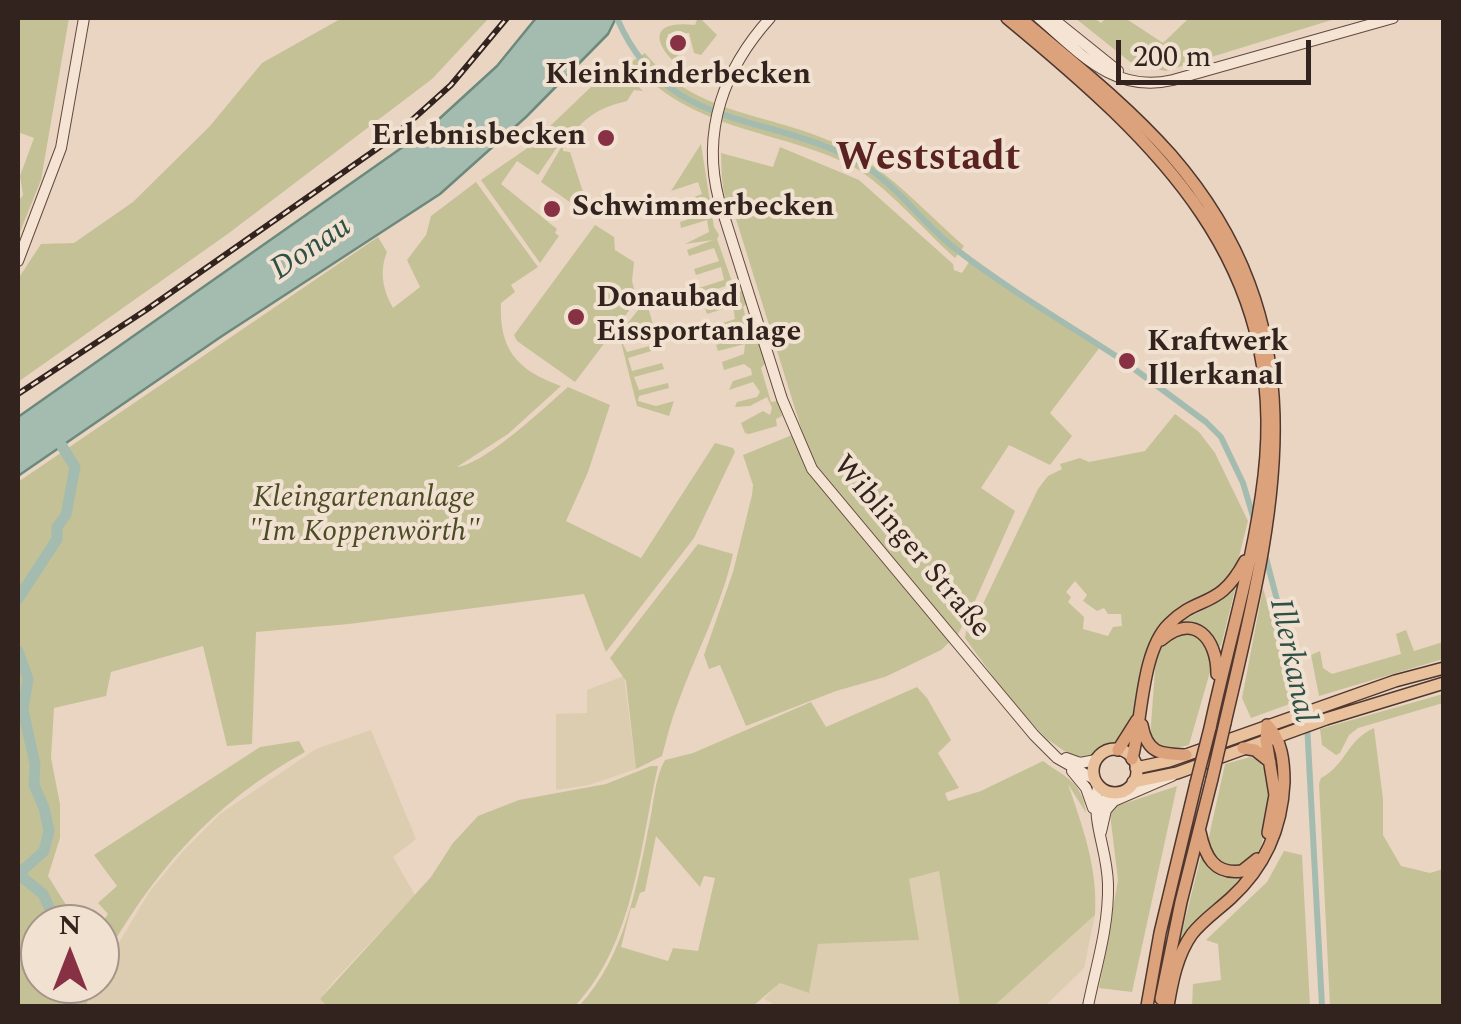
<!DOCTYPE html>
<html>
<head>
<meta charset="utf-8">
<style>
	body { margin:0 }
	#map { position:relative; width:1461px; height:1024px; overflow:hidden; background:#e9d5c2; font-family:Spectral,serif }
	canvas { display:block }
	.frame { position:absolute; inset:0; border:20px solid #32231e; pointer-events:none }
	.north { position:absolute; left:20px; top:904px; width:100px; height:100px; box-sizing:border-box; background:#f1e1d1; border:2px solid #a59589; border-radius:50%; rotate:0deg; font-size:28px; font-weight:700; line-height:40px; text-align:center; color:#32231e }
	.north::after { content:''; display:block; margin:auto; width:35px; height:45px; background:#893144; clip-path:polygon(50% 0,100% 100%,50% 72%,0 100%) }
	.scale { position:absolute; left:1116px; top:40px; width:195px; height:45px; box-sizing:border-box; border:5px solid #32231e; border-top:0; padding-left:12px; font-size:30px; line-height:35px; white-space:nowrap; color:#32231e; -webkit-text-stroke:8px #f1e1d1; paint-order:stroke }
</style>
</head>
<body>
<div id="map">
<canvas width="1461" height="1024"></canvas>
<div class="frame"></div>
<div class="north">N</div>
<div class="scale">200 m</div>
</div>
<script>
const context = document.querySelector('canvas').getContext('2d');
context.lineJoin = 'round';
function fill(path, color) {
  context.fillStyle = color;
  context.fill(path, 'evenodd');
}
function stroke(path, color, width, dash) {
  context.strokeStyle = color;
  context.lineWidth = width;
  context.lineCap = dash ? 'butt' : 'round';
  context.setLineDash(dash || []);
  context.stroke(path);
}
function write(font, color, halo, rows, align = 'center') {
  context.font = font + ' Spectral,serif';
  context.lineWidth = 8;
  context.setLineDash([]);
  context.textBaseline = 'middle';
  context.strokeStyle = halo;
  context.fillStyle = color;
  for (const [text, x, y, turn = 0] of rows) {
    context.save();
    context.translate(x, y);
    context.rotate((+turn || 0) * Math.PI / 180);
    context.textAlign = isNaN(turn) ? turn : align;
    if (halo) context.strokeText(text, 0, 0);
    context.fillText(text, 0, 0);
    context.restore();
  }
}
fill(new Path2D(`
	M624,676L636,769L589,785L556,790V714L587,713V690Z
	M371,730L416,839L393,857L415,895L335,980L320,999L327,1006H87L94,984H100V974L150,891L184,850L220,814L316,749Z
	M940,871L960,1006H777L764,999L817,944L918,940L908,879Z
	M1095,915L1084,968L1045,1006H994Z`), '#ddcdb0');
fill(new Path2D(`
	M18,18H69L41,180L18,237V202L23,195L20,176L34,138L18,132Z
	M342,18H489L432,79L229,233L18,382V279L41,244L74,243L133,202L210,126L262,63Z
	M684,18H700L717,35L701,55L694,53L689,33L668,34L669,46L680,54L672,60C646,31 664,21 695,25L697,20Z
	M1075,18H1094L1101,23L1106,18H1125L1163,43L1189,18H1338L1166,71L1134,65Z
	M645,53C697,117 769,112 837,144C886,167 924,211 964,246L955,258C922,229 883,180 844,162C768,128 691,130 631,62Z
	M612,67L620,68L643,91L634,90L627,101C601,107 586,116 570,137H564L538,175L517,161L501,184L557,229L555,233L559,236L540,263L481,180L526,149Z
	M563,144V151L570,152L584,195L593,205L587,214L541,182Z
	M701,144L714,227L719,235L717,239L735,290L745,292L748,302L743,307L745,315L756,321L768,360L761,368L771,402L778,401L782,416L776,419L777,426L749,434L745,433L741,423L763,411L770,415L772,408L767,397L750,406L735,407L737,402L757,397L760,392L753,382L729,390L733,381L752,375L751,369L744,364L724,370L722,362L744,354L745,344L718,351L716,345L741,336L738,325L713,333L711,327L735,319L733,306L707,314L705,308L730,300V291L726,286L701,294L699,288L724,280L721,267L696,275L694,269L719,261L714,248L689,256L687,250L713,240L685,244L709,232L707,220L681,228L680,222L705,214V207L701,203L676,211L674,205L702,194L698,182L671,191Z
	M780,147L859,180L953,264L954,270L962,273L969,262L1100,347L1050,413L1072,436L1050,465L1009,445L981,488L1015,511L971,610L958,634L941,650L885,677L836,691L746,726L720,665L709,669L704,655L733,572L752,495L753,485L743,455L802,431L736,219C721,200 722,177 721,153L773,167Z
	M476,182L538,267L511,285L515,292L501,303C499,350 517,370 561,386L508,434L457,467C484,465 545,407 568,387L610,405L588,472L566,521L641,558L715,443L733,448L735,452L694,538L606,652L584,594L349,624L256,632L252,744L227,746L203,646L111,672L106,696L54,708L51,758L60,804V838L48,876L71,913L74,924H40V984H90L87,1006H18V482L378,237L387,252C379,272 383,290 393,308L420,287L407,260L426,235L431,216Z
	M595,225L614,237L615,250L634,262L632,281L637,300L575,382L517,341L514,335Z
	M646,300L654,328L624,340L623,344L627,352L657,344L658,349L628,358L632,371L662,363L664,369L634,377L639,390L668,383L669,388L639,396L638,401L656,406L674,401L669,416L637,406L619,334Z
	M1175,414L1199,432L1215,453L1248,521L1236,569L1228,582L1164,623L1130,725L1118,742L1087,758L1070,755L1047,739L1013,704L965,638L966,631L969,633L1038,489L1048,476L1062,469L1060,464L1080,458L1089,462L1145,451ZM1075,581L1087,595L1083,601L1097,611L1104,608L1108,614H1121L1122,626L1113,627L1108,636L1083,629L1084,617L1068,602L1071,597L1066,592Z
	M698,544L733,554C721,607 696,653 678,703C671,720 667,738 662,756L636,769L626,681L610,658Z
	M1236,586L1221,646L1218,647L1212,638L1174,625L1211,606Z
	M1263,588L1295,702L1251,718L1242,698Z
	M1406,630L1414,651L1443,642V659L1319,696L1311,655L1320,651L1323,668L1332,674L1401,654L1396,634Z
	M1181,633L1201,637L1214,658L1189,745L1164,751L1150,739L1156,656L1161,646Z
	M917,687L927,698L951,740L938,753L959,788L945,793L948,801L981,791L1043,761C1064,777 1082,780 1086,813L1068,784C1083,828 1098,868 1095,915L994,1006H960L939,871L909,879L919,940L818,944L809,993L780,983L753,1006H579C625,957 637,885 650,820C654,801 655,777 665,760L693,753L811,702L826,727ZM656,836L700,887L704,876L715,878L698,951L673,948L668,961L621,947L631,908H635L640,893L645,891Z
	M1443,694V703L1358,728L1349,735L1340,753L1336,755L1322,745L1320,729Z
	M1374,728L1383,799V835L1401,866L1430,873L1443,869V1006H1330L1319,784L1321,778C1346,765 1346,741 1374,728Z
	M299,741L305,752C210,805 153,872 100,966V925L108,914L98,903L117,886L94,855L260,747Z
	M1250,757C1282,763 1270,848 1250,862C1240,869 1230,867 1220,864L1208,841L1225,764Z
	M651,766H658C640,847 634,943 575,1006H327L320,999L431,877L453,843L478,816L519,800L606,784Z
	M1177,786L1132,992L1099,988L1118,880L1110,814L1117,806Z
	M1284,851L1302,855L1310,1006H1192L1193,984L1221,980L1218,944L1206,940L1267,882Z
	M1202,852L1206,860L1250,871L1178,948Z`), '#c5c197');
const water = new Path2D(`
	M536,18H616L608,34L526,117L440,194L222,336L18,476V417L427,130L497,66Z`);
fill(water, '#a4bcb0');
stroke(water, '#6c897c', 2.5);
stroke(new Path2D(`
	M617,18C668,138 776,109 868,168C901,190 925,226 957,250C1009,290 1067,324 1122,360
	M1133,368L1206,422L1221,437L1243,483L1255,523
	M1265,554L1306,711
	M1307,723L1322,1006`), '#a4bcb0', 6);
stroke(new Path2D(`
	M18,599L57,539V527L66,515L75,467L55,435
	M18,651L28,679L23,710L35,764L34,785L44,808L49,831L44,851L22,871V877L43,894L57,924
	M67,1006L70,984`), '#a4bcb0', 11);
const secondary = new Path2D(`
	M770,18C724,69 701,131 719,200L782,399L812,469L1034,735L1057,758L1094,779
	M1039,18C1080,53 1114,94 1173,80L1393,18
	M1052,18L1118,71
	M18,261L61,148L84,18
	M1066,758L1080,763L1096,760
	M1072,771L1086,788L1093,808
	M1099,813L1102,802L1113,793
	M1101,832L1106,810L1114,801L1172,776
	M1088,1006C1096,966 1109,927 1108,884C1107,847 1091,824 1098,786`);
const primary = new Path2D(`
	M1093 771a22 22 0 1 1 44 0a22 22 0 1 1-44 0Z
	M1136,768L1169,761L1395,681L1444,668
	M1133,782L1177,773L1326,719L1444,683`);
const trunk = new Path2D(`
	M1007,18C1157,142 1289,262 1264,476C1254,561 1228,644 1210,728
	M1020,18C1071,61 1126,104 1171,155C1326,334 1273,516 1225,723
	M1161,640C1194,612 1217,638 1217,674
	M1142,725C1147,754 1161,754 1186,755
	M1267,725L1266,740L1275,795L1268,833
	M1243,748L1255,750L1270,762
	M1118,750L1137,720
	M1132,759C1142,721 1141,651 1169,624C1200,593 1218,611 1245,561
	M1200,832C1205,856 1214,875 1242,871L1257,859
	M1161,999L1181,902L1212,779
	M1147,1006L1160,933L1196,783
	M1168,1006C1172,982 1177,955 1192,934C1203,920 1218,910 1231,898C1266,866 1282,828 1284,782C1284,762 1282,740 1267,725`);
stroke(secondary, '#62493e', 12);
stroke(primary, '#4f372f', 14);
stroke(trunk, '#4f372f', 14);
stroke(secondary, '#f5e4d4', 10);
stroke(primary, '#e9c19d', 11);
stroke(trunk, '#dca27c', 11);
const rail = new Path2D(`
	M18,394L146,310L391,139L451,85L507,18`);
stroke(rail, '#32231e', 6);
stroke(rail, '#f1e1d1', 2.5, [8]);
const trunkBridge = new Path2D(`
	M1212,779L1225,723
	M1196,783L1210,728`);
stroke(trunkBridge, '#4f372f', 14, []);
stroke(trunkBridge, '#dca27c', 11);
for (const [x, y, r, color] of [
	[678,43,10,"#893144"],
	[606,138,10,"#893144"],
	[552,209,10,"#893144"],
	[576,317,10,"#893144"],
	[1127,361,10,"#893144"]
]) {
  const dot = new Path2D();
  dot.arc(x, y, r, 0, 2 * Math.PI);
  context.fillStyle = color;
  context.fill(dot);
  stroke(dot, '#f1e1d1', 4);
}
write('bold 30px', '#32231e', '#f1e1d1', [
	["Kleinkinderbecken",678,77,"center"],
	["Erlebnisbecken",586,138,"right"],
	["Schwimmerbecken",572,209],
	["Donaubad",596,300],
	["Eissportanlage",596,334],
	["Kraftwerk",1147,344],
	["Illerkanal",1147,378]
], 'left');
write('italic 30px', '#4b4c26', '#f1e1d1', [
	["Kleingartenanlage",364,500],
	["\"Im Koppenwörth\"",364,534]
]);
write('30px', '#32231e', '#f1e1d1', [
	["Wiblinger Straße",910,548,50]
]);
write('italic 32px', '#2e5047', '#f1e1d1', [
	["Donau",312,250,-34],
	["Illerkanal",1290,661,78]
]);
write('bold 40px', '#5a2222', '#f1e1d1', [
	["Weststadt",928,161]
]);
</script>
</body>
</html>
